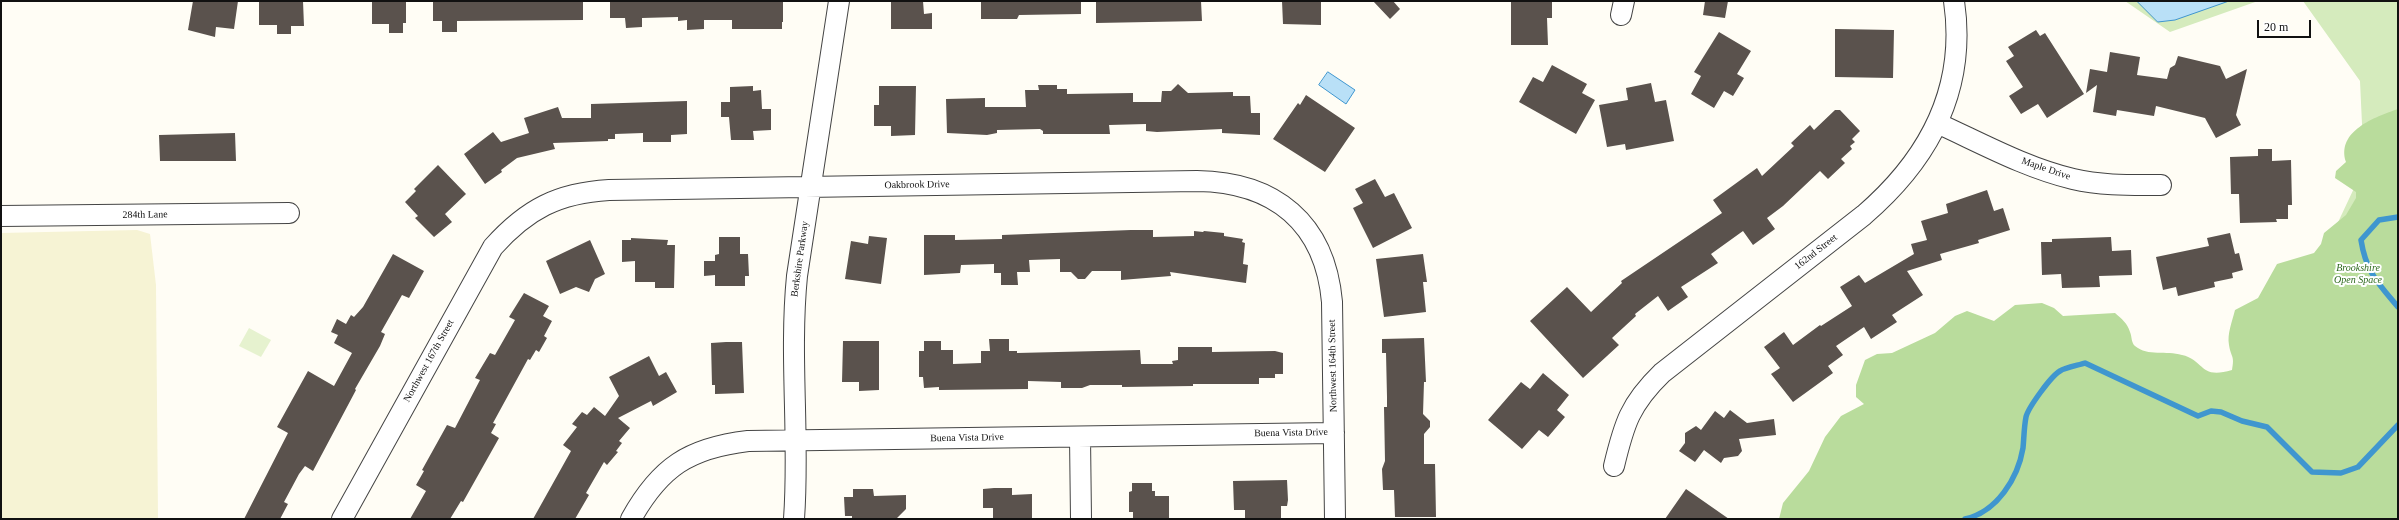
<!DOCTYPE html>
<html>
<head>
<meta charset="utf-8">
<style>
	body { margin:0 }
	#map { position:relative; width:2399px; height:520px; overflow:hidden; background:#fffdf5; font-family:"Times New Roman",serif }
	canvas { display:block }
	.frame { position:absolute; inset:0; border:2px solid #111; pointer-events:none }
	.scale { position:absolute; left:2257px; top:20px; width:54px; height:18px; box-sizing:border-box; border:2px solid #111; border-top:0; padding-left:5px; font-size:12px; line-height:14px; white-space:nowrap; color:#111; -webkit-text-stroke:3px #fff; paint-order:stroke }
</style>
</head>
<body>
<div id="map">
<canvas width="2399" height="520"></canvas>
<div class="frame"></div>
<div class="scale">20 m</div>
</div>
<script>
const context = document.querySelector('canvas').getContext('2d');
context.lineJoin = 'round';
function fill(path, color) {
  context.fillStyle = color;
  context.fill(path, 'evenodd');
}
function stroke(path, color, width, dash) {
  context.strokeStyle = color;
  context.lineWidth = width;
  context.lineCap = dash ? 'butt' : 'round';
  context.setLineDash(dash || []);
  context.stroke(path);
}
function write(font, color, halo, rows, align = 'center') {
  context.font = font + ' "Times New Roman",serif';
  context.lineWidth = 4;
  context.setLineDash([]);
  context.textBaseline = 'middle';
  context.strokeStyle = halo;
  context.fillStyle = color;
  for (const [text, x, y, turn = 0] of rows) {
    context.save();
    context.translate(x, y);
    context.rotate((+turn || 0) * Math.PI / 180);
    context.textAlign = isNaN(turn) ? turn : align;
    if (halo) context.strokeText(text, 0, 0);
    context.fillText(text, 0, 0);
    context.restore();
  }
}
fill(new Path2D(`
	M137,230L150,234L156,285L158,519H1V233Z`), '#f6f3d4');
fill(new Path2D(`
	M2125,1H2258L2170,32Z
	M2303,1H2398V370L2309,284L2364,167L2360,81Z`), '#d5ebbd');
fill(new Path2D(`
	M2398,109V519H1779L1783,503L1809,471L1825,437L1841,416L1864,404L1856,397V385L1865,360L1877,354L1892,353L1935,333L1955,316L1967,311L1994,321L2015,305L2042,303L2054,308L2063,316L2115,313C2122,319 2127,323 2130,332C2132,336 2131,343 2135,346C2148,357 2166,350 2182,355C2205,360 2199,380 2232,370C2235,355 2231,358 2229,345C2227,334 2232,322 2235,310L2258,298L2277,264L2314,253L2321,244L2324,233L2346,215L2356,198V192L2335,178L2336,171L2346,162C2336,131 2375,117 2398,109Z`), '#b9dc9c');
fill(new Path2D(`
	M249,328L271,340L261,357L239,346Z`), '#e6f2cf');
const water = new Path2D(`
	M2137,1H2229L2175,20L2158,22Z
	M1328,72L1355,90L1346,104L1319,85Z`);
fill(water, '#b9e0f7');
stroke(water, '#3f96cf', 1);
stroke(new Path2D(`
	M2398,217L2379,220L2361,240C2366,272 2378,283 2398,307
	M1965,519C1997,512 2018,478 2023,448C2024,438 2024,427 2026,417C2028,408 2051,376 2060,371C2064,368 2079,365 2085,363L2198,416L2211,411L2221,412L2242,421L2267,427L2312,472L2341,473L2358,467L2398,425`), '#3f96cf', 5.5);
fill(new Path2D(`
	M193,1H238L234,29L216,27L215,37L188,30Z
	M259,1H303L304,26H291V34H277V25H259Z
	M372,1H406V23H403V33H389V24H372Z
	M433,1H583V20L457,21V32H442V21H433Z
	M610,1H783V22H782V29H732V20H704V29L687,30V20L678,21V17L642,18V27L626,28L625,18H610Z
	M891,1H923L924,14L932,13V29H891Z
	M981,1H1081V14L1019,15L1017,19H981Z
	M1096,1H1201L1202,21L1096,23Z
	M1282,1H1321V25L1283,24Z
	M1373,1H1393L1400,9L1390,19Z
	M1511,1H1552V18H1547L1548,45H1511Z
	M1705,1H1728L1725,18L1703,15Z
	M1835,29L1894,30L1893,78L1835,77Z
	M2036,30L2040,36L2045,33L2084,94L2047,118L2038,104L2021,114L2009,96L2023,87L2006,61L2014,56L2008,47Z
	M1719,32L1751,51L1737,74L1744,78L1733,96L1724,91L1714,108L1691,94L1701,76L1694,72Z
	M2110,52L2140,57L2137,75L2167,79L2170,68L2175,65L2178,56L2220,66L2226,79L2247,69L2236,115L2241,125L2216,138L2205,118L2156,106L2154,116L2117,110L2116,116L2093,112L2097,85L2086,93L2090,69L2107,72Z
	M1552,65L1587,84L1582,93L1595,100L1576,134L1519,102L1533,77L1543,82Z
	M1651,83L1655,102L1666,100L1674,141L1626,150L1625,144L1607,147L1599,105L1628,100L1626,88Z
	M1178,84L1188,93L1233,92V96H1250L1251,113H1260V135L1222,133V129L1157,132L1146,131V124L1109,125L1110,134H1043V131L1040,129L997,130V133L987,135L947,133L946,99L985,98V107H1026L1025,90H1039L1038,85H1057V89H1067V94L1133,93V102H1161L1162,91H1171Z
	M753,86V91L761,90L762,109H771V130L753,131L754,140H731L729,117H721V102H730V87Z
	M879,86H916L915,135L891,136V126H874V105H879Z
	M1306,95L1355,128L1325,172L1273,139L1298,103L1300,105Z
	M687,101V134L671,135V142H643V133L615,134V139H608V141L553,143L555,149L517,158L501,170L502,172L485,184L464,154L493,132L501,142L529,133L524,118L558,107L562,118H591V104Z
	M1835,110H1840L1860,131L1852,139L1855,142L1850,146L1852,149L1841,159L1845,163L1828,179L1820,171L1783,206L1767,218L1775,229L1753,245L1743,231L1711,254L1718,263L1681,287L1688,297L1668,311L1658,296L1635,314L1636,316L1612,338L1619,345L1583,378L1530,321L1567,287L1591,312L1622,283L1621,281L1722,213L1713,200L1757,168L1762,176L1794,146L1791,143L1810,125L1814,130Z
	M235,133L236,161H160L159,135Z
	M2258,149H2272V161L2291,160L2292,205H2288V219H2276L2277,222L2240,223L2239,194H2231L2230,157L2258,156Z
	M438,165L466,194L445,214L452,222L434,237L415,218L418,216L405,202L416,191L414,189Z
	M1375,179L1385,197L1394,193L1412,228L1373,248L1353,208L1363,203L1355,189Z
	M1987,190L1994,211L2003,208L2010,230L1978,240L1979,243L1940,254L1942,260L1907,271L1923,295L1892,315L1897,322L1871,339L1864,327L1836,346L1843,355L1828,366L1833,373L1793,402L1771,374L1780,368L1764,347L1784,332L1793,345L1820,325L1821,326L1852,306L1840,287L1859,275L1865,283L1914,254L1911,244L1927,240L1921,221L1948,213L1946,204Z
	M1131,230H1153V237L1194,236V231L1203,232L1204,231L1224,233V236L1243,239L1242,242L1245,243L1243,264L1248,265L1246,283L1170,272L1171,276L1121,280V271H1092L1085,279H1078L1071,272H1060V259L1029,260L1030,272H1017L1018,285H1001V273H994V264L961,265L960,273L924,275V235H955V240L1002,239V235Z
	M2230,233L2235,254L2239,253L2243,270L2232,273L2233,278L2214,282L2215,287L2178,296L2176,287L2163,290L2156,257L2209,246L2207,238Z
	M869,236L887,238L881,284L845,279L851,241L868,244Z
	M719,237H740V254H748L749,276H745V286H715V275L704,276V261H715V255L719,254Z
	M2111,237L2112,251L2131,250L2132,275L2099,276L2100,287L2062,288L2061,274L2042,275L2041,242H2052V239Z
	M631,238L668,240L667,245H675L674,288H655V282H635V261L622,262V240H631Z
	M590,240L605,274L595,279L589,292L576,287L560,294L546,261Z
	M393,254L424,271L409,298L402,295L381,332L385,334L380,346L355,389L356,390L313,471L305,466L299,474L284,502L288,504L280,519H244L288,433L277,427L308,371L334,386L352,353L334,343L338,335L331,332L337,319L346,324L351,315L354,317L363,307Z
	M1423,254L1427,282H1423L1426,312L1384,317L1376,259Z
	M524,293L549,306L543,316L552,321L544,336L547,338L539,352L536,350L530,360L528,359L493,423L496,424L491,433L499,438L463,502L461,501L450,519H410L426,491L416,485L424,471L422,470L447,425L455,428L480,380L475,378L490,353L495,355L515,320L509,317Z
	M1424,338L1426,382H1424L1423,414L1430,421V427L1424,434V464H1435L1436,517H1395L1394,490H1383L1382,469L1385,461L1384,407H1387V397L1386,353H1382V339Z
	M989,339H1009V351H1017V353L1140,350L1141,364H1173L1172,361L1178,360V347H1212V352L1275,351L1283,353V374H1275V378H1259V384H1193V386L1122,387V385H1090L1082,388H1061V382L1028,381V389L939,390V387L924,388L923,377H919V351H924V341H941V350H953V364L981,363V351H990Z
	M843,341H879V390L859,391V382H842Z
	M726,342H742L744,393L715,394V385H712L711,343Z
	M649,356L659,376L666,372L677,392L653,406L651,401L618,418L630,428L619,441L622,443L616,451L618,452L607,465L604,462L586,493L589,495L575,519H533L571,451L563,445L577,427L572,424L582,412L587,415L594,407L605,416L619,396L609,377Z
	M1543,373L1569,395L1557,410L1565,417L1548,437L1539,430L1522,449L1488,420L1521,382L1530,389Z
	M1730,410L1747,423L1774,419L1776,435L1739,439L1742,451L1738,456L1724,458L1721,463L1704,450L1695,462L1679,451L1685,443V433L1696,426L1701,430L1715,411L1724,418Z
	M1287,480L1288,500L1287,506H1281V519H1245V510H1234L1233,481Z
	M1132,483H1152V491H1155V496H1169V519H1133V512H1129V492L1132,491Z
	M994,488H1012V495L1032,494V519H993V508H983V489Z
	M853,489H873L874,496L906,495V509L896,519H852V516H845L844,497H853Z
	M1686,489L1729,519H1665Z`), '#5a524d');
const minor = new Path2D(`
	M1621,15L1624,1
	M1937,123C1981,143 2026,168 2073,179C2102,186 2132,185 2161,185
	M1,216L289,213
	M1080,437L1081,519
	M1614,466C1624,424 1630,404 1662,373L1864,215C1929,159 1967,89 1954,1
	M342,519L493,247C527,209 558,193 609,190L1197,181C1275,182 1325,223 1332,302L1335,519
	M631,519C660,467 689,448 748,441L1334,433
	M794,519C800,438 789,357 797,276L839,1`);
stroke(minor, '#444', 22);
stroke(minor, '#fff', 20);
write('10px', '#111', '#fff', [
	["Maple Drive",2046,169,19],
	["Oakbrook Drive",917,185,-1],
	["284th Lane",145,215,-1],
	["162nd Street",1816,252,-38],
	["Berkshire Parkway",800,259,-82],
	["Northwest 167th Street",429,361,-61],
	["Northwest 164th Street",1333,366,-91],
	["Buena Vista Drive",1291,433,-1],
	["Buena Vista Drive",967,438,-1]
]);
write('italic 10px', '#2f6b1f', '#fff', [
	["Brookshire",2358,268],
	["Open Space",2358,280]
]);
</script>
</body>
</html>
